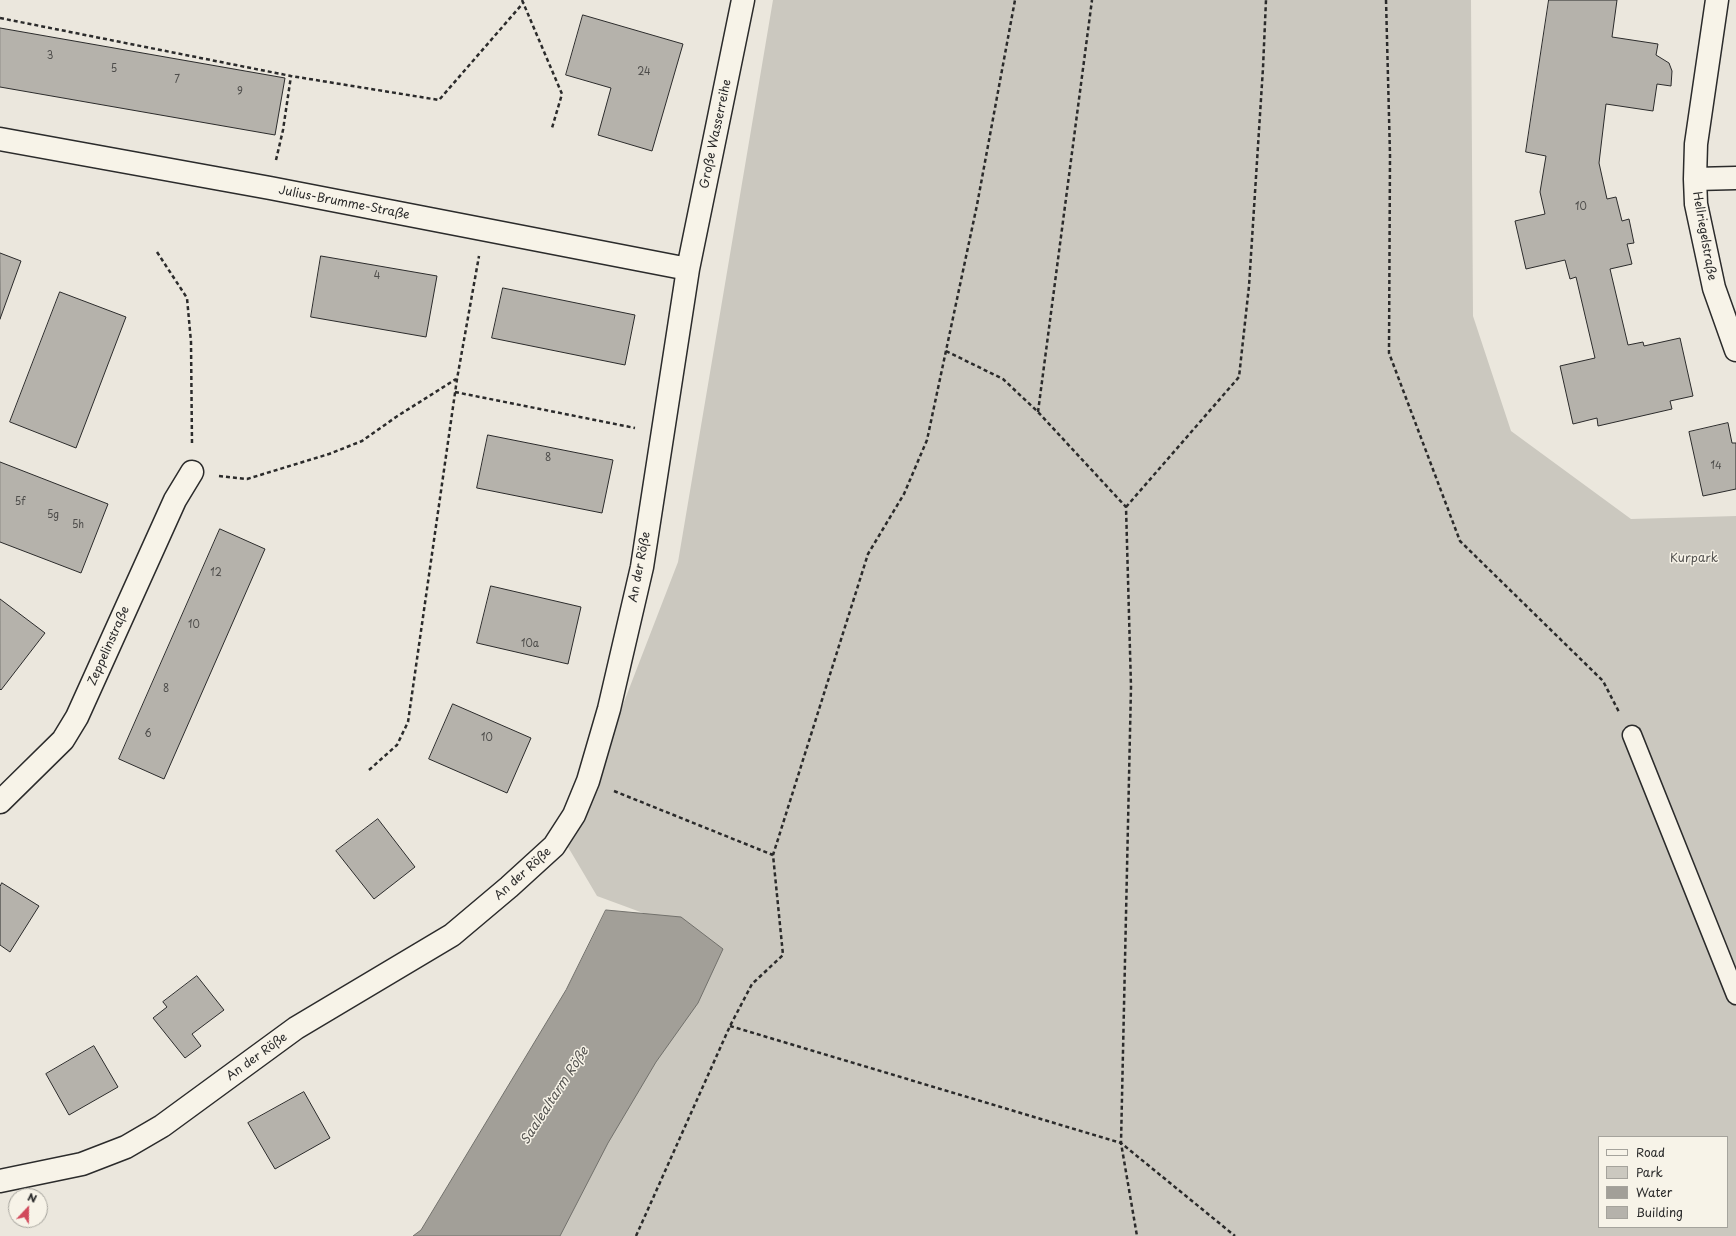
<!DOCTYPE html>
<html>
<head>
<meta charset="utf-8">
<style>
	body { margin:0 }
	#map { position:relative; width:1736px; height:1236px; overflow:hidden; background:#ebe7dd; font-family:"Playpen Sans",sans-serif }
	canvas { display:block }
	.legend { position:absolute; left:1598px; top:1136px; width:130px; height:92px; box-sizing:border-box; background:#f7f3e8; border:1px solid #a5a39c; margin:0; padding:5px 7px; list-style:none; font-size:12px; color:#2b2b2b }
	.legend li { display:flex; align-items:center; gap:8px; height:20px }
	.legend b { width:20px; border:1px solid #a5a39c }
	.north { position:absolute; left:8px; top:1188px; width:40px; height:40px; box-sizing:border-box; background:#f7f3e8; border:1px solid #a5a39c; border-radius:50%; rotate:22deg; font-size:11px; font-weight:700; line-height:16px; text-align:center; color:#2b2b2b }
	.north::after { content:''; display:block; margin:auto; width:14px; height:18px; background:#d1495b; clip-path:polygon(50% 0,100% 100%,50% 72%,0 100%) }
</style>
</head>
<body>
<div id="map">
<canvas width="1736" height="1236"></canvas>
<ul class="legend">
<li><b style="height:5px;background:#f7f3e8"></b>Road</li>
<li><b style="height:11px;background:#cbc8bf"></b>Park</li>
<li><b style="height:11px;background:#a29f98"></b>Water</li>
<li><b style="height:11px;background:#b5b2ab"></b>Building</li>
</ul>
<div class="north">N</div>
</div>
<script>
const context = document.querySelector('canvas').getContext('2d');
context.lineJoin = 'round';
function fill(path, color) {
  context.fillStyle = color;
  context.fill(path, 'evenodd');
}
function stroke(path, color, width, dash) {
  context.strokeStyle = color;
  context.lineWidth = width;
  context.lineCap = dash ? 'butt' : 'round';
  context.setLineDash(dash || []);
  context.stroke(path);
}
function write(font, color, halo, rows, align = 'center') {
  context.font = font + ' "Playpen Sans",sans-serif';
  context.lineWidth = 3;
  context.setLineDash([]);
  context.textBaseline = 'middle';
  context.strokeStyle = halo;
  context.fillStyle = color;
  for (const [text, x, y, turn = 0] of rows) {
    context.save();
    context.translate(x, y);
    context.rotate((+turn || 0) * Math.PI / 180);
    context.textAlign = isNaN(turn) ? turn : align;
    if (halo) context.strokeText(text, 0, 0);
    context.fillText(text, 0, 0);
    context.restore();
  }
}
fill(new Path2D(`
	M773,0H1471L1473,316L1511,431L1631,519L1736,516V1236H517L692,931L597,896L568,847L678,562ZM1599,1137H1727V1227H1599Z`), '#cbc8bf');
const water = new Path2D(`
	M606,910L681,917L723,949L698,1003L656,1062L608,1143L560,1236H413L421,1230L566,990Z`);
fill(water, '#a29f98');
stroke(water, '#72716c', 1);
const building = new Path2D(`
	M1549,0H1617L1612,37L1658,44L1656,55L1669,63L1672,71L1671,86L1657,84L1653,111L1606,104L1599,163L1607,199L1616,197L1622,221L1629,219L1634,243L1627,244L1632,264L1610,269L1628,345L1643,342L1644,346L1680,338L1693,396L1670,401L1672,409L1598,426L1597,418L1573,424L1560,366L1595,358L1576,277L1570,279L1565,260L1526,269L1515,221L1545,214L1540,192L1546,156L1526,152Z
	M583,15L683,44L652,151L598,135L611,88L566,75Z
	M0,28L285,78L275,135L0,87Z
	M0,253L21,261L0,319Z
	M321,256L437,276L426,337L311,317Z
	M503,288L635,315L625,365L492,338Z
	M60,292L126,317L76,448L10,422Z
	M1728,423L1732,443H1736V489L1703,496L1689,432Z
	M488,435L613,460L602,513L477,488Z
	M0,462L108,504L81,573L0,542Z
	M220,529L265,549L164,779L119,759Z
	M491,586L581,607L568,664L477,643Z
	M0,599L45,633L1,690L0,689Z
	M453,704L531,738L507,793L429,759Z
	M378,819L415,867L374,899L336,851Z
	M2,883L39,906L10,952L0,945V887Z
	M197,976L224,1010L192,1034L201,1046L185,1058L153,1018L167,1007L163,1002Z
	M94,1046L118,1087L69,1115L46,1074Z
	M304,1092L330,1138L275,1169L248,1123Z`);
fill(building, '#b5b2ab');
stroke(building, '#2b2b2b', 1);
const lane = new Path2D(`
	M1632,735L1736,995`);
const street = new Path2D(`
	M1717,0L1696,144L1695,179L1696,204L1714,288L1736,350
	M0,139L270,188L688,269
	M1695,179L1736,178
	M0,802L63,740L77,717L175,500L192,472
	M0,1181L82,1164L126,1147L162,1126L296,1028L452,935L509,887L554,846L574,815L588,781L609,709L642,567L688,269L743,0`);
stroke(lane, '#2b2b2b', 21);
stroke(street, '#2b2b2b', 25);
stroke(new Path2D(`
	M522,0L562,94L552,128
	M1386,0L1390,155L1389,353L1460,541L1603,681L1619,712
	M0,18L291,76L439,100L524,2
	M276,160L283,130L291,76
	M157,252L187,298L191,342L192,444
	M946,351L1003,379L1038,412L1126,507L1131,687L1121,1143L1137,1236
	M455,392L635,428
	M1038,412L1092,0
	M219,476L247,479L329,454L362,441L396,417L456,379
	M1126,507L1239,377L1249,286L1263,68L1266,0
	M369,770L397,745L408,722L457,379L479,256
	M614,791L773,855
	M730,1026L1121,1143L1235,1236
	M636,1236L730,1026L752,984L783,955L773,855L868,554L904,494L927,440L977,205L1015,0`), '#2b2b2b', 2.5, [4, 3]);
stroke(lane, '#f7f3e8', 18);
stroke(street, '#f7f3e8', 22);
write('10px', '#4e4d4b', null, [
	["3",50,56],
	["5",114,69],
	["24",644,72],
	["7",177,80],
	["9",240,92],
	["10",1581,207],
	["4",377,276],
	["8",548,458],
	["14",1716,466],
	["5f",20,502],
	["5g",53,515],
	["5h",78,525],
	["12",216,573],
	["10",194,625],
	["10a",530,644],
	["8",166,689],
	["6",148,734],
	["10",487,738]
]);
write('12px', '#2b2b2b', '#f7f3e8', [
	["Große Wasserreihe",716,134,-78],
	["Julius-Brumme-Straße",344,203,11],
	["Hellriegelstraße",1704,236,80],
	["An der Röße",640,567,-79],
	["Zeppelinstraße",109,646,-66],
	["An der Röße",523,874,-42],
	["An der Röße",257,1057,-36]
]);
write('12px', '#535250', '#f7f3e8', [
	["Kurpark",1694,559]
]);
write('italic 13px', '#555451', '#f7f3e8', [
	["Saalealtarm Röße",555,1096,-57]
]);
</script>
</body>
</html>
